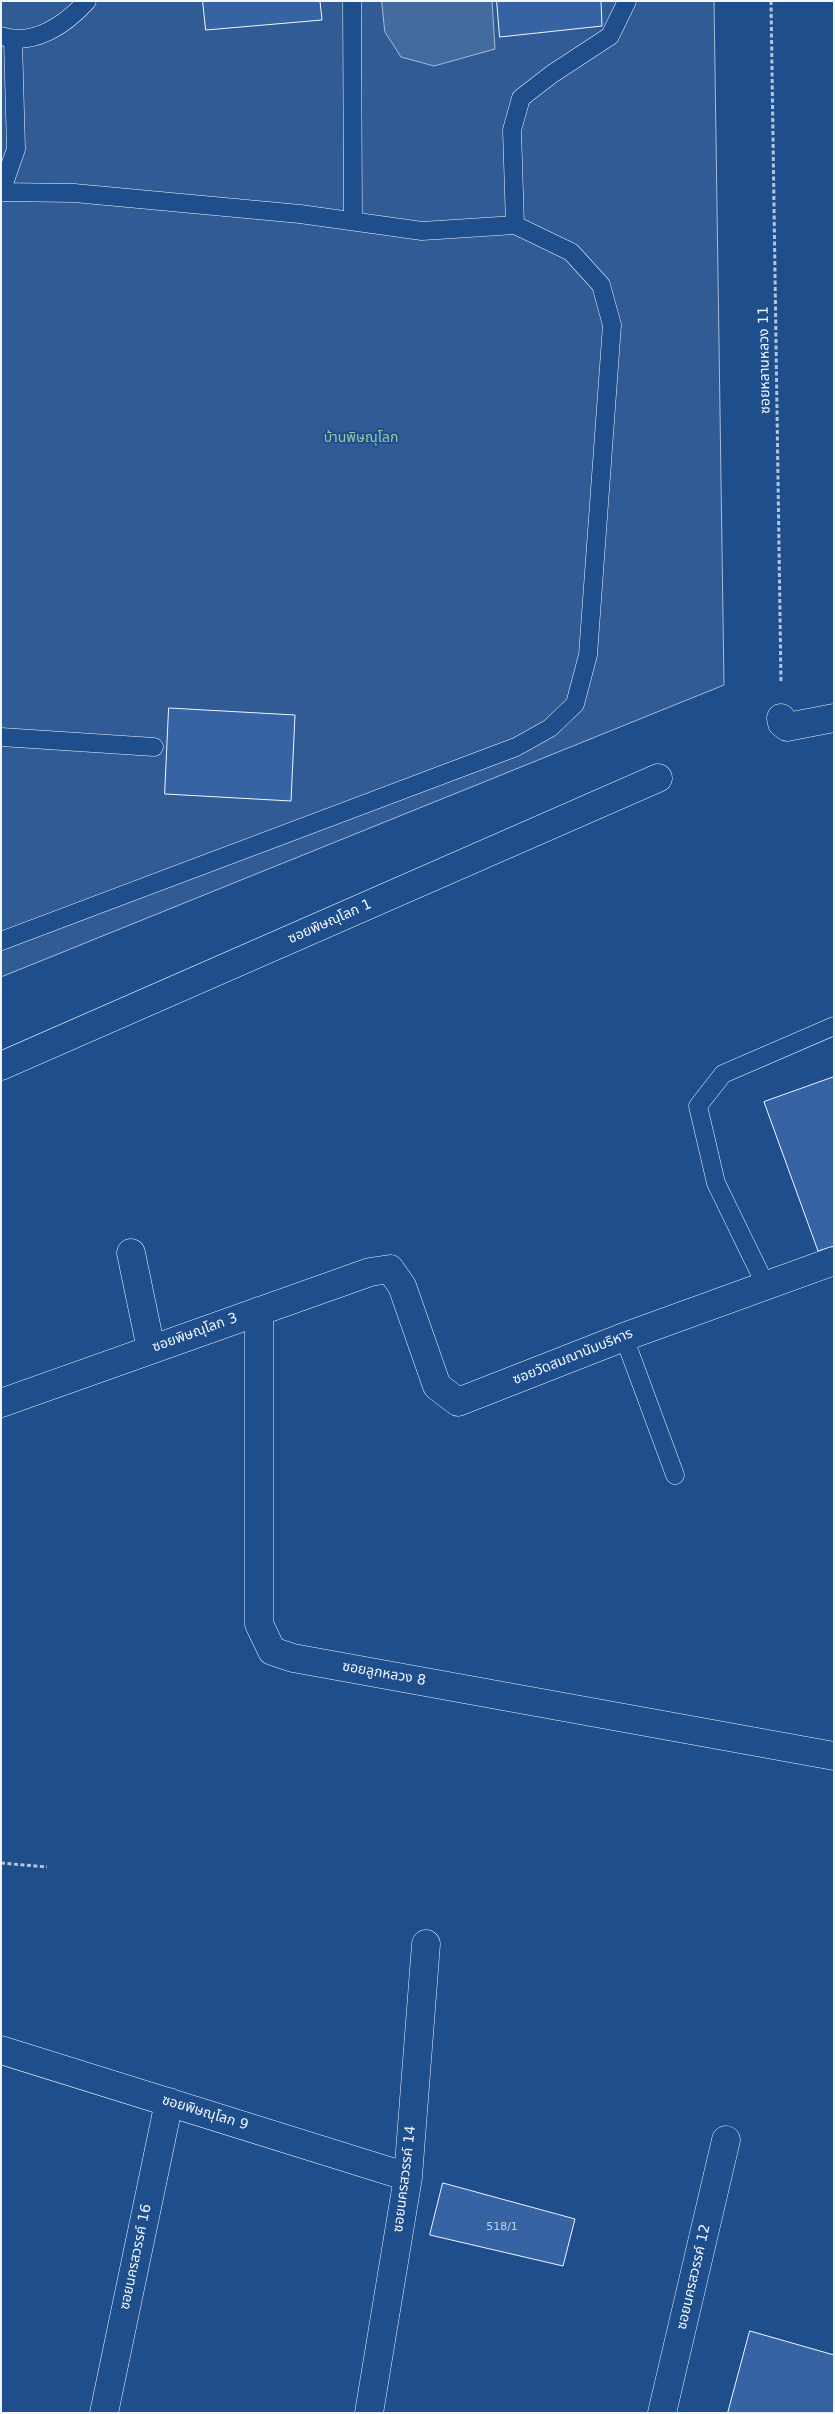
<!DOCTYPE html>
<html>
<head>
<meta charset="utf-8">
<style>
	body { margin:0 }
	#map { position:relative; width:835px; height:2414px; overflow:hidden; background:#1f4e8c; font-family:"DejaVu Sans",sans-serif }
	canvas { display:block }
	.frame { position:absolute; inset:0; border:2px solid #f2f6ff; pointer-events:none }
</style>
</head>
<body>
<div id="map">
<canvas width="835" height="2414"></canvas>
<div class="frame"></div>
</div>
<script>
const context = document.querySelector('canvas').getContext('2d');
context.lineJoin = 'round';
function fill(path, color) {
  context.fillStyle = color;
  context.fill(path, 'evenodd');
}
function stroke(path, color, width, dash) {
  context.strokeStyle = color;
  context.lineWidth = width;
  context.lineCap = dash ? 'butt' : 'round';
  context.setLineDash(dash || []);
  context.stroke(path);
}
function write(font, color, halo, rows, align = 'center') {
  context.font = font + ' "DejaVu Sans","Noto Sans Thai",sans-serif';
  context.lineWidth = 4;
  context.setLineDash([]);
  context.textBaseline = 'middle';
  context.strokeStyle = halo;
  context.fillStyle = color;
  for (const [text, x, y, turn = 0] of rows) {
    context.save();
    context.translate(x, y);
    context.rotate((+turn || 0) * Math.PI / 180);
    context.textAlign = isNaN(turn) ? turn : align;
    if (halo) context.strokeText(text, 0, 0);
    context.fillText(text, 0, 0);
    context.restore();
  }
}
const built = new Path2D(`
	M1,1H714L724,685L1,977Z`);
fill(built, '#305b95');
stroke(built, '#a8bbd7', 1);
const water = new Path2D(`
	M382,1H492L495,49L434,66L401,57L385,32Z`);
fill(water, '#446ba0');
stroke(water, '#a8bbd7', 1);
const building = new Path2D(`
	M203,1H320L322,20L206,30Z
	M497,1H601L602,26L500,37Z
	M169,708L295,715L291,801L165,794Z
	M834,1077V1246L818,1251L764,1102Z
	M443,2183L575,2219L563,2266L430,2235Z
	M750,2331L834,2355V2413H728Z`);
fill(building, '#3563a3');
stroke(building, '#f2f6ff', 1);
const service = new Path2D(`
	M352,1L353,221
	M1,36C34,47 66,24 87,1
	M1,192L16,149L13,40
	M2,192L74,193L300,214L422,231L515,225
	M1,737L154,747
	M1,941L516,747L550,728L575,704L588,655L612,325L601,285L571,252L515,225L512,130L521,98L552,74L610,36L627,1
	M766,1286L716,1183L698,1106L723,1074L834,1026
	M624,1337L675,1475`);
const minor = new Path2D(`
	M781,718L782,723L787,727L834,718
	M1,1066L658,778
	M131,1253L151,1349
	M259,1311V1624L272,1651L293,1658L834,1756
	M1,1403L370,1272L390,1269L402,1286L437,1386L458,1402L624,1337L834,1261
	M1,2050L408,2177
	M104,2413L169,2102
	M369,2413L408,2177L426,1944
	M662,2413L726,2140`);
stroke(service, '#f2f6ff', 19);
stroke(minor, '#f2f6ff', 29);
stroke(new Path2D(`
	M771,1L781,683
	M1,1863L47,1867`), '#b3c4dc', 3, [4, 2.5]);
stroke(service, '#1f4e8c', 18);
stroke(minor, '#1f4e8c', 28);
write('11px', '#c3d1e8', null, [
	["518/1",502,2227]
]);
write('14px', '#f2f6ff', '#1f4e8c', [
	["ซอยหลานหลวง 11",765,360,-91],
	["ซอยพิษณุโลก 1",330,922,-24],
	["ซอยพิษณุโลก 3",195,1333,-20],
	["ซอยวัดสมณานัมบริหาร",573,1357,-22],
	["ซอยลูกหลวง 8",384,1674,10],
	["ซอยพิษณุโลก 9",205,2113,17],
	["ซอยนครสวรรค์ 14",405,2179,-83],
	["ซอยนครสวรรค์ 16",136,2257,-78],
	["ซอยนครสวรรค์ 12",694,2277,-77]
]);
write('14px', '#97c8a6', '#1f4e8c', [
	["บ้านพิษณุโลก",361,438]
]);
</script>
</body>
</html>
